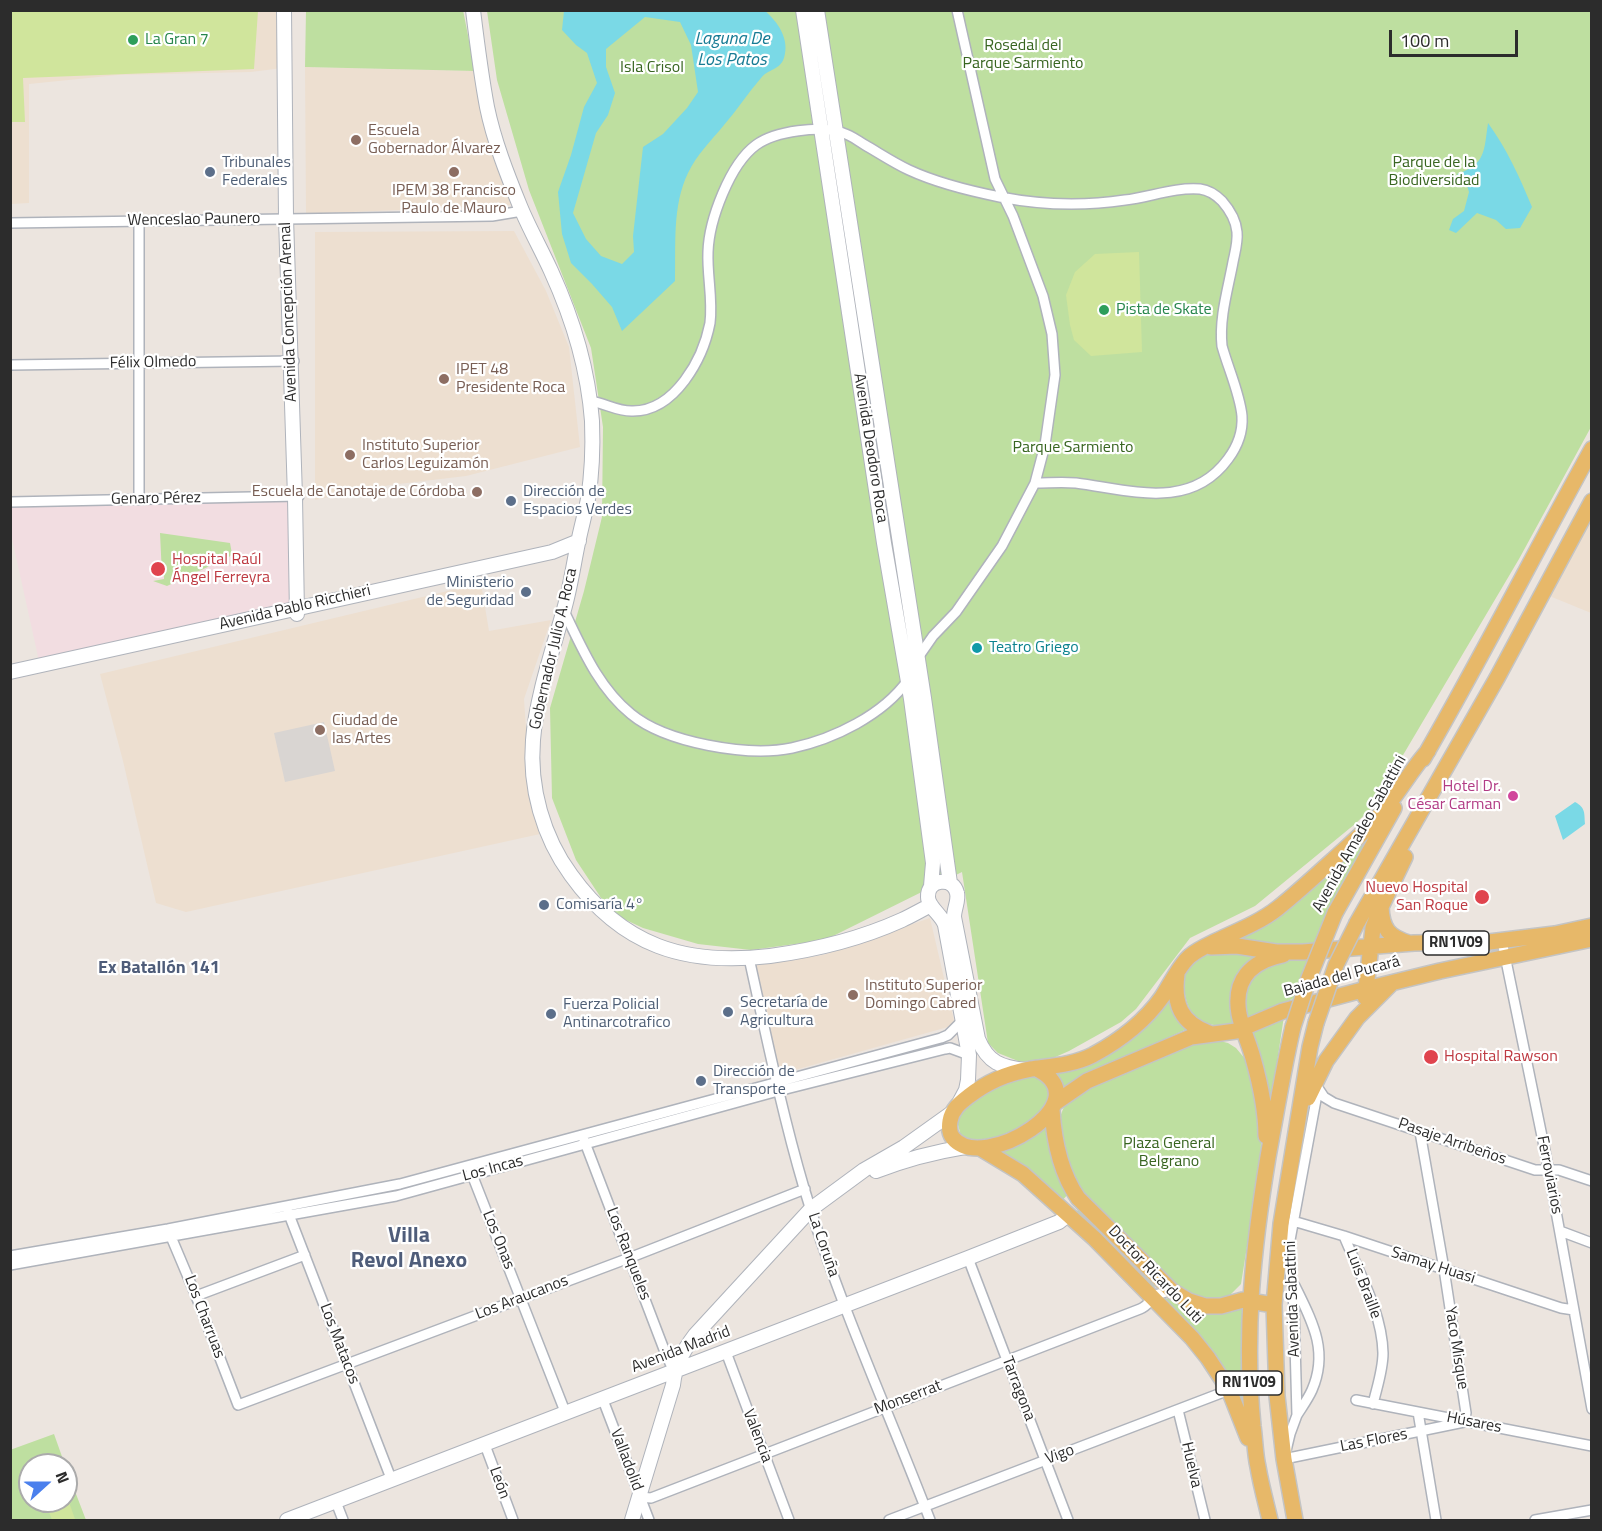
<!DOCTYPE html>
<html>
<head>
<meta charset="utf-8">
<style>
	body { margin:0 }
	#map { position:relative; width:1602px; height:1531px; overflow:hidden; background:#ece5df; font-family:"Titillium Web",sans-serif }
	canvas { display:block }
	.frame { position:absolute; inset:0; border:12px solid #2c2c2c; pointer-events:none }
	.north { position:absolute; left:18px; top:1453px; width:60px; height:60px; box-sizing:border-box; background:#fff; border:2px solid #ababab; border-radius:50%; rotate:69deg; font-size:16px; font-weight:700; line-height:24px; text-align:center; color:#2c2c2c }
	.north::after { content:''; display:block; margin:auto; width:21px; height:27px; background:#4b80ed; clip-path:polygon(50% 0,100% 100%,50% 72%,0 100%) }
	.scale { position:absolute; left:1389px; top:30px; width:129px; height:27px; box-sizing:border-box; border:3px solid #2c2c2c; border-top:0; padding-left:8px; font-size:18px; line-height:21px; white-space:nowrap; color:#2c2c2c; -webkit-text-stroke:4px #fff; paint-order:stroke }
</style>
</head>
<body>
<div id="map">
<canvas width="1602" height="1531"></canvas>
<div class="frame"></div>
<div class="north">N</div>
<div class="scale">100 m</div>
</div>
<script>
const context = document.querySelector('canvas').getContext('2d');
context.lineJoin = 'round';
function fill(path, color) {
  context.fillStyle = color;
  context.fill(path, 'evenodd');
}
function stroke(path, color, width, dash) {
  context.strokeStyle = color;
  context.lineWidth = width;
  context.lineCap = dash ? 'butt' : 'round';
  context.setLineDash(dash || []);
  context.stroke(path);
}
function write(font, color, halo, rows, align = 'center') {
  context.font = font + ' "Titillium Web",sans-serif';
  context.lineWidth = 4.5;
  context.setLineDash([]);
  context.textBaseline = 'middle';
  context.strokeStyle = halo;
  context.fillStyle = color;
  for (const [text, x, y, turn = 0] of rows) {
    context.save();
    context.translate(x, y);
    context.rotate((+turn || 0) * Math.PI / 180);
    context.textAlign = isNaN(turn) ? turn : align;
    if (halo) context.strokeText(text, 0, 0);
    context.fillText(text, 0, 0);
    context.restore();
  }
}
fill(new Path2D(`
	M10,11H282L283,68L251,72L118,75L29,84V203L11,204Z
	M305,67L475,71L491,138L511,205L306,214Z
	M514,231L546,291L569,347L580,447L466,476L390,485L315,500V232Z
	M1591,511V613L1547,595Z
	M481,583L489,631L551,620L524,699L530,789L540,834L186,912L156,903L123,761L100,674Z
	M930,918L955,1025L777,1075L752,966L823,955Z`), '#eddfd0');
fill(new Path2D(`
	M298,500V605L39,661L11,534L10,505Z`), '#f2dde1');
fill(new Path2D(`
	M463,10L475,71L305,67L306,11Z
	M487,11H1591V427L1519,559L1393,772L1377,803L1355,824L1255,906L1190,938L1136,1009L1121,1022L1069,1051L1044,1062L1035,1064L1018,1061L998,1053L988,1043L962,872L825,940L751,950L698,944L643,928L611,913L576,860L552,798L550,708L584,591L602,517L603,427L591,348L529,190L497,80Z
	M160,533L230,543L232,554L229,557L167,586L153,581L164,579V576L162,575Z
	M1389,811L1314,943L1289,945L1228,939Z
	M1214,950L1258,955C1246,964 1232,977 1231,994C1230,1003 1234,1014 1236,1023C1193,1034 1179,1004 1186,966Z
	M1310,955L1294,998L1246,1021L1243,1001L1247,982C1269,963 1281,958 1310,955Z
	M1171,992L1189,1028L1074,1081L1064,1090L1053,1071L1068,1069Z
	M1284,1016L1270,1109L1252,1030Z
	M1220,1041L1228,1043L1236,1048L1246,1060L1262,1123L1260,1164L1241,1284L1231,1294L1219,1300H1204L1173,1287L1083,1195L1068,1167L1058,1123L1063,1109L1068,1101L1077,1092L1186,1046L1198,1043Z
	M1033,1075L1038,1076L1049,1089L1048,1105L1030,1122L1008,1134L978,1142L961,1136L957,1121C972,1093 1004,1084 1033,1075Z
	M1048,1120L1069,1193L1060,1203L990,1151Z
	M1081,1204L1163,1286L1150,1287L1075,1215Z
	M1161,1298L1242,1305L1243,1350L1249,1424L1198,1334Z
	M54,1434L65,1465H30V1501H66V1468L86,1520H11L10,1450Z`), '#bedfa0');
fill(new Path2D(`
	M10,11H258L254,69L23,78L25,122H11Z
	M1139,252L1142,352L1091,356L1074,340L1070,325L1066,295L1075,272L1095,254Z
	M66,1494L75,1519L70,1520H52L45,1501H66Z`), '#d0e59c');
fill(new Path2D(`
	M324,722L335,771L285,782L274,733Z`), '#d9d5d2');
fill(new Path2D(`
	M764,10C778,22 790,39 784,58C780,70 768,69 761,78C748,93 737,110 724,125C711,141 697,154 688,173C672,206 676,245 675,281L622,331L612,307L592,284L571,263L562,234L558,192L571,155L584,107L597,83L587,53L576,45L562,30L564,11ZM645,17L680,22L691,45L698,92L687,108L663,134L643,147L633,236L634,252L622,264L601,256L586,239L573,213L596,133L608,115L615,93L606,67V49Z
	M1488,123C1507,149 1520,178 1532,207L1520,228L1506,229L1496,220L1477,213L1456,233L1449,230L1453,219L1464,211L1469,192L1466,182L1457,174C1486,165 1484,150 1488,123Z
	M1575,802C1586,808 1584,813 1585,824L1563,840L1555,816Z`), '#7ad9e6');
const street = new Path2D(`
	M139,220V500
	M10,223L492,216L522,211
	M10,365L294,361
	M590,401C605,403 618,412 633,411C675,411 703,359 710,323C713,299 707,276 708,252C709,220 730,164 756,145C775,131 821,125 843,133C851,135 858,141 865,145C879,153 894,163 909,170C937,183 970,191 1000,197C1041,205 1085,206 1125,200C1150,197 1175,187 1200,189C1208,190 1216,195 1222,201C1229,209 1236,220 1237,232C1238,242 1235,252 1233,262C1228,289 1219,318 1222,346C1228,368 1240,394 1242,416C1243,432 1237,447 1228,459C1190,511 1130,490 1076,483C1062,482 1049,483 1035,483
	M10,502L299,496
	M564,611C582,648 598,687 631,714C666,743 748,757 792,748C834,739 883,715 908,680
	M917,659L933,636L956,612L1002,546L1035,483L1045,445L1055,375L1052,334L1043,296L1013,216L995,179L957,10
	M1502,941L1545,1151L1592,1409
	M749,958C766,1035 782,1113 804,1188C838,1302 888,1410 930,1520
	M1318,1088L1324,1097L1334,1103L1535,1170H1559L1592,1181
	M1318,1089L1290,1240V1271L1294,1307L1297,1415L1290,1434L1284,1459L1464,1422
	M1420,1132L1444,1269L1466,1413L1464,1422
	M584,1140L665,1352L674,1372
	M471,1172L566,1414
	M288,1212L392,1481
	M1293,1221L1344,1236L1561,1308L1574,1310
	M1560,1231L1592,1243
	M169,1232L196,1296L238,1405L629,1258L805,1189
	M1344,1236C1359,1273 1382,1312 1383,1353C1383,1370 1377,1387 1373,1404
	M10,1256L168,1229L400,1184L941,1038L948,1035L962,1021
	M968,1258L1068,1520
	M10,1265L396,1196L778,1091L945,1049L950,1048L969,1055
	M1295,1286C1312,1321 1329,1351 1312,1390C1308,1399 1302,1407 1297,1415
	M196,1296L305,1255
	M726,1352L789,1520
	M603,1400L649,1520
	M1356,1400L1592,1446
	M1178,1410L1205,1520
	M1418,1412L1436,1520
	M485,1445L513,1520
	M640,1497L651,1498L1140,1309C1148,1306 1150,1300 1156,1295C1161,1293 1167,1292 1172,1291
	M336,1502L343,1520
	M889,1520L1229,1390
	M1535,1520L1592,1510`);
const secondary = new Path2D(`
	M284,10L286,218L295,497L297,614
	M473,10C477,43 481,75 487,107C494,141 507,174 520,206C529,228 541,249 551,271C573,319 588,368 592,421C593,446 592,474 588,499C585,514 581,528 578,543C573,567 570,590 563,613C552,652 536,700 533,740C529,787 543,837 571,875C622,946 685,966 770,956C815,950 860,939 902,920C911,916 921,910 931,905
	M803,10L884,543L911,699L933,863L931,886
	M817,10L924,698L950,883
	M10,672L552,552L579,541
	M958,1105L966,1090L968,1080L969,1055L945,925C942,915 928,907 928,897C927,879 953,876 957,893C959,900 954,909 954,917L978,1039C988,1063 1001,1067 1025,1070
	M876,1171C904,1160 934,1152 965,1147
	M287,1520L968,1258L1059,1222L1068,1215
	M632,1520L673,1385C675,1365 683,1351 695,1335L811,1209L864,1170L904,1147L953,1112`);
const primary = new Path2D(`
	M1423,759C1482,657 1535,552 1592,449
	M1381,907C1382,929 1389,937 1409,943
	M1335,913L1394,808
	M1357,923L1497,678L1592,501
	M1211,947L1237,946L1276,952H1303L1414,943L1489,942L1555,934L1592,926
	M1177,974C1173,1004 1181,1023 1209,1033
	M1365,997L1373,928L1381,907L1405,857
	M1037,1069C1103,1102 982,1174 953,1138C949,1133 949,1127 950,1121C952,1109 960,1103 969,1096C987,1082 1008,1073 1031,1069C1052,1066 1073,1065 1093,1055C1119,1041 1145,1021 1162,997C1170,985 1180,964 1190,956C1197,950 1206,946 1214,942C1235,932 1259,923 1278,908C1297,893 1315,876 1333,860C1348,846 1365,832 1379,816C1397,796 1410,771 1428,751
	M1308,1098L1326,1061L1357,1018L1392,983
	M1055,1103L1087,1081L1191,1037L1236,1031L1283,1011L1366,989L1440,971L1592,939
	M1052,1110C1054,1141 1060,1172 1078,1198L1172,1291L1189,1301L1205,1306H1221L1243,1300L1274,1305
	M1266,1136C1266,1110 1260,1083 1253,1058C1249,1043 1242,1029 1239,1014C1233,980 1251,961 1283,955
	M980,1148L1023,1174L1094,1238L1192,1338L1208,1358L1229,1390L1248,1438
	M1270,1520C1266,1503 1261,1485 1258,1467C1255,1454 1255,1440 1253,1426C1244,1334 1253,1248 1268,1157C1276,1114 1283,1070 1293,1027
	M1295,1520L1284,1459L1277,1396L1274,1305L1281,1224L1310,1047L1316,1023`);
stroke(street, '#afb3bb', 12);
stroke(secondary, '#afb3bb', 16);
stroke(primary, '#c4c4c4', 18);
stroke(street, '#fff', 9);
stroke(secondary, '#fff', 14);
stroke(primary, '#e7b869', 15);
const primaryBridge = new Path2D(`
	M1316,1023L1336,965L1357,923
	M1293,1027L1309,978L1335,913`);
stroke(primaryBridge, '#c4c4c4', 18, []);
stroke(primaryBridge, '#e7b869', 15);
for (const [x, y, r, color] of [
	[133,40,6,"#2e9e5b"],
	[356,140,6,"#8d6e63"],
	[210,172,6,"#5c6f8a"],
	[454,172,6,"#8d6e63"],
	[1104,310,6,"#2e9e5b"],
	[444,379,6,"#8d6e63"],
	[350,455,6,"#8d6e63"],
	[477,492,6,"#8d6e63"],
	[511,501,6,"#5c6f8a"],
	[158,569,8,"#e0444e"],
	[526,592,6,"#5c6f8a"],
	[977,648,6,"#0f9aa8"],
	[320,730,6,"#8d6e63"],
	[1513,796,6,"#d1479c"],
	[1482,897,8,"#e0444e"],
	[544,905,6,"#5c6f8a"],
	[853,995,6,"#8d6e63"],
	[728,1012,6,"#5c6f8a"],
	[551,1014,6,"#5c6f8a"],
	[1431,1057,8,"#e0444e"],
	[701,1081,6,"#5c6f8a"]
]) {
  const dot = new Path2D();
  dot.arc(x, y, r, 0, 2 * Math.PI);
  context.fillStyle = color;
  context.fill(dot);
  stroke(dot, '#fff', 2);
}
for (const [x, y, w] of [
	[1456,943,66],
	[1249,1383,66]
]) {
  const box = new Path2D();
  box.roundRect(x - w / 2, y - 12, w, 24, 4.5);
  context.fillStyle = '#fff';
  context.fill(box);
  stroke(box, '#2c2c2c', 1.5);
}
write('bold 15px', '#2c2c2c', null, [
	["RN1V09",1456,943],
	["RN1V09",1249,1383]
]);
write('16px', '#27864d', '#fff', [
	["La Gran 7",145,40],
	["Pista de Skate",1116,310]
], 'left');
write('16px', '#386520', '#fff', [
	["Rosedal del",1023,46],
	["Parque Sarmiento",1023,64],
	["Isla Crisol",652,68],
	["Parque de la",1434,163],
	["Biodiversidad",1434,181],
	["Parque Sarmiento",1073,448],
	["Plaza General",1169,1144],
	["Belgrano",1169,1162]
]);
write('16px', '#785e54', '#fff', [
	["Escuela",368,131],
	["Gobernador Álvarez",368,149],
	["IPEM 38 Francisco",454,191,"center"],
	["Paulo de Mauro",454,209,"center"],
	["IPET 48",456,370],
	["Presidente Roca",456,388],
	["Instituto Superior",362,446],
	["Carlos Leguizamón",362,464],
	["Escuela de Canotaje de Córdoba",465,492,"right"],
	["Ciudad de",332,721],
	["las Artes",332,739],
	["Instituto Superior",865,986],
	["Domingo Cabred",865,1004]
], 'left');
write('16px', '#4e5e75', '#fff', [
	["Tribunales",222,163],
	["Federales",222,181],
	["Dirección de",523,492],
	["Espacios Verdes",523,510],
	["Ministerio",514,583,"right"],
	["de Seguridad",514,601,"right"],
	["Comisaría 4°",556,905],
	["Secretaría de",740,1003],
	["Agricultura",740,1021],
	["Fuerza Policial",563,1005],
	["Antinarcotrafico",563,1023],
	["Dirección de",713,1072],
	["Transporte",713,1090]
], 'left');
write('16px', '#2c2c2c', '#fff', [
	["Wenceslao Paunero",194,220,-1],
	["Avenida Concepción Arenal",289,312,-92],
	["Félix Olmedo",153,363,-1],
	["Avenida Deodoro Roca",870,448,81],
	["Genaro Pérez",156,499,-1],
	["Avenida Pablo Ricchieri",295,608,-13],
	["Gobernador Julio A. Roca",554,649,-77],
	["Avenida Amadeo Sabattini",1360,834,-61],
	["Bajada del Pucará",1342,977,-15],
	["Pasaje Arribeños",1452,1142,19],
	["Los Incas",493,1169,-15],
	["Ferroviarios",1549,1175,79],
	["Los Onas",498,1240,68],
	["La Coruña",823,1245,71],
	["Los Ranqueles",628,1254,69],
	["Samay Huasi",1433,1266,18],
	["Doctor Ricardo Luti",1155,1275,46],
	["Luis Braille",1363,1284,69],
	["Los Araucanos",522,1298,-21],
	["Avenida Sabattini",1293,1299,-92],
	["Los Charruas",204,1317,69],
	["Los Matacos",339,1344,69],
	["Yaco Misque",1456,1348,81],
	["Avenida Madrid",681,1350,-21],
	["Tarragona",1018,1389,69],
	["Monserrat",908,1398,-21],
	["Húsares",1474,1423,11],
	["Valencia",757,1436,69],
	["Las Flores",1374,1441,-11],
	["Vigo",1060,1455,-21],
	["Valladolid",626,1460,69],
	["Huelva",1191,1465,77],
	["León",499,1483,70]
]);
write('16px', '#be3a42', '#fff', [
	["Hospital Raúl",172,560],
	["Ángel Ferreyra",172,578],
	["Nuevo Hospital",1468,888,"right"],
	["San Roque",1468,906,"right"],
	["Hospital Rawson",1444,1057]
], 'left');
write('16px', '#0d838f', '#fff', [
	["Teatro Griego",989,648]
], 'left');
write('16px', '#b23c85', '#fff', [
	["Hotel Dr.",1501,787],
	["César Carman",1501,805]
], 'right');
write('italic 18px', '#177b94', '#fff', [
	["Laguna De",732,40],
	["Los Patos",732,61]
]);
write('bold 18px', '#4f5d7a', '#fff', [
	["Ex Batallón 141",159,969]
]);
write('bold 22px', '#4f5d7a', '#fff', [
	["Villa",409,1237],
	["Revol Anexo",409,1262]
]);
</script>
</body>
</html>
